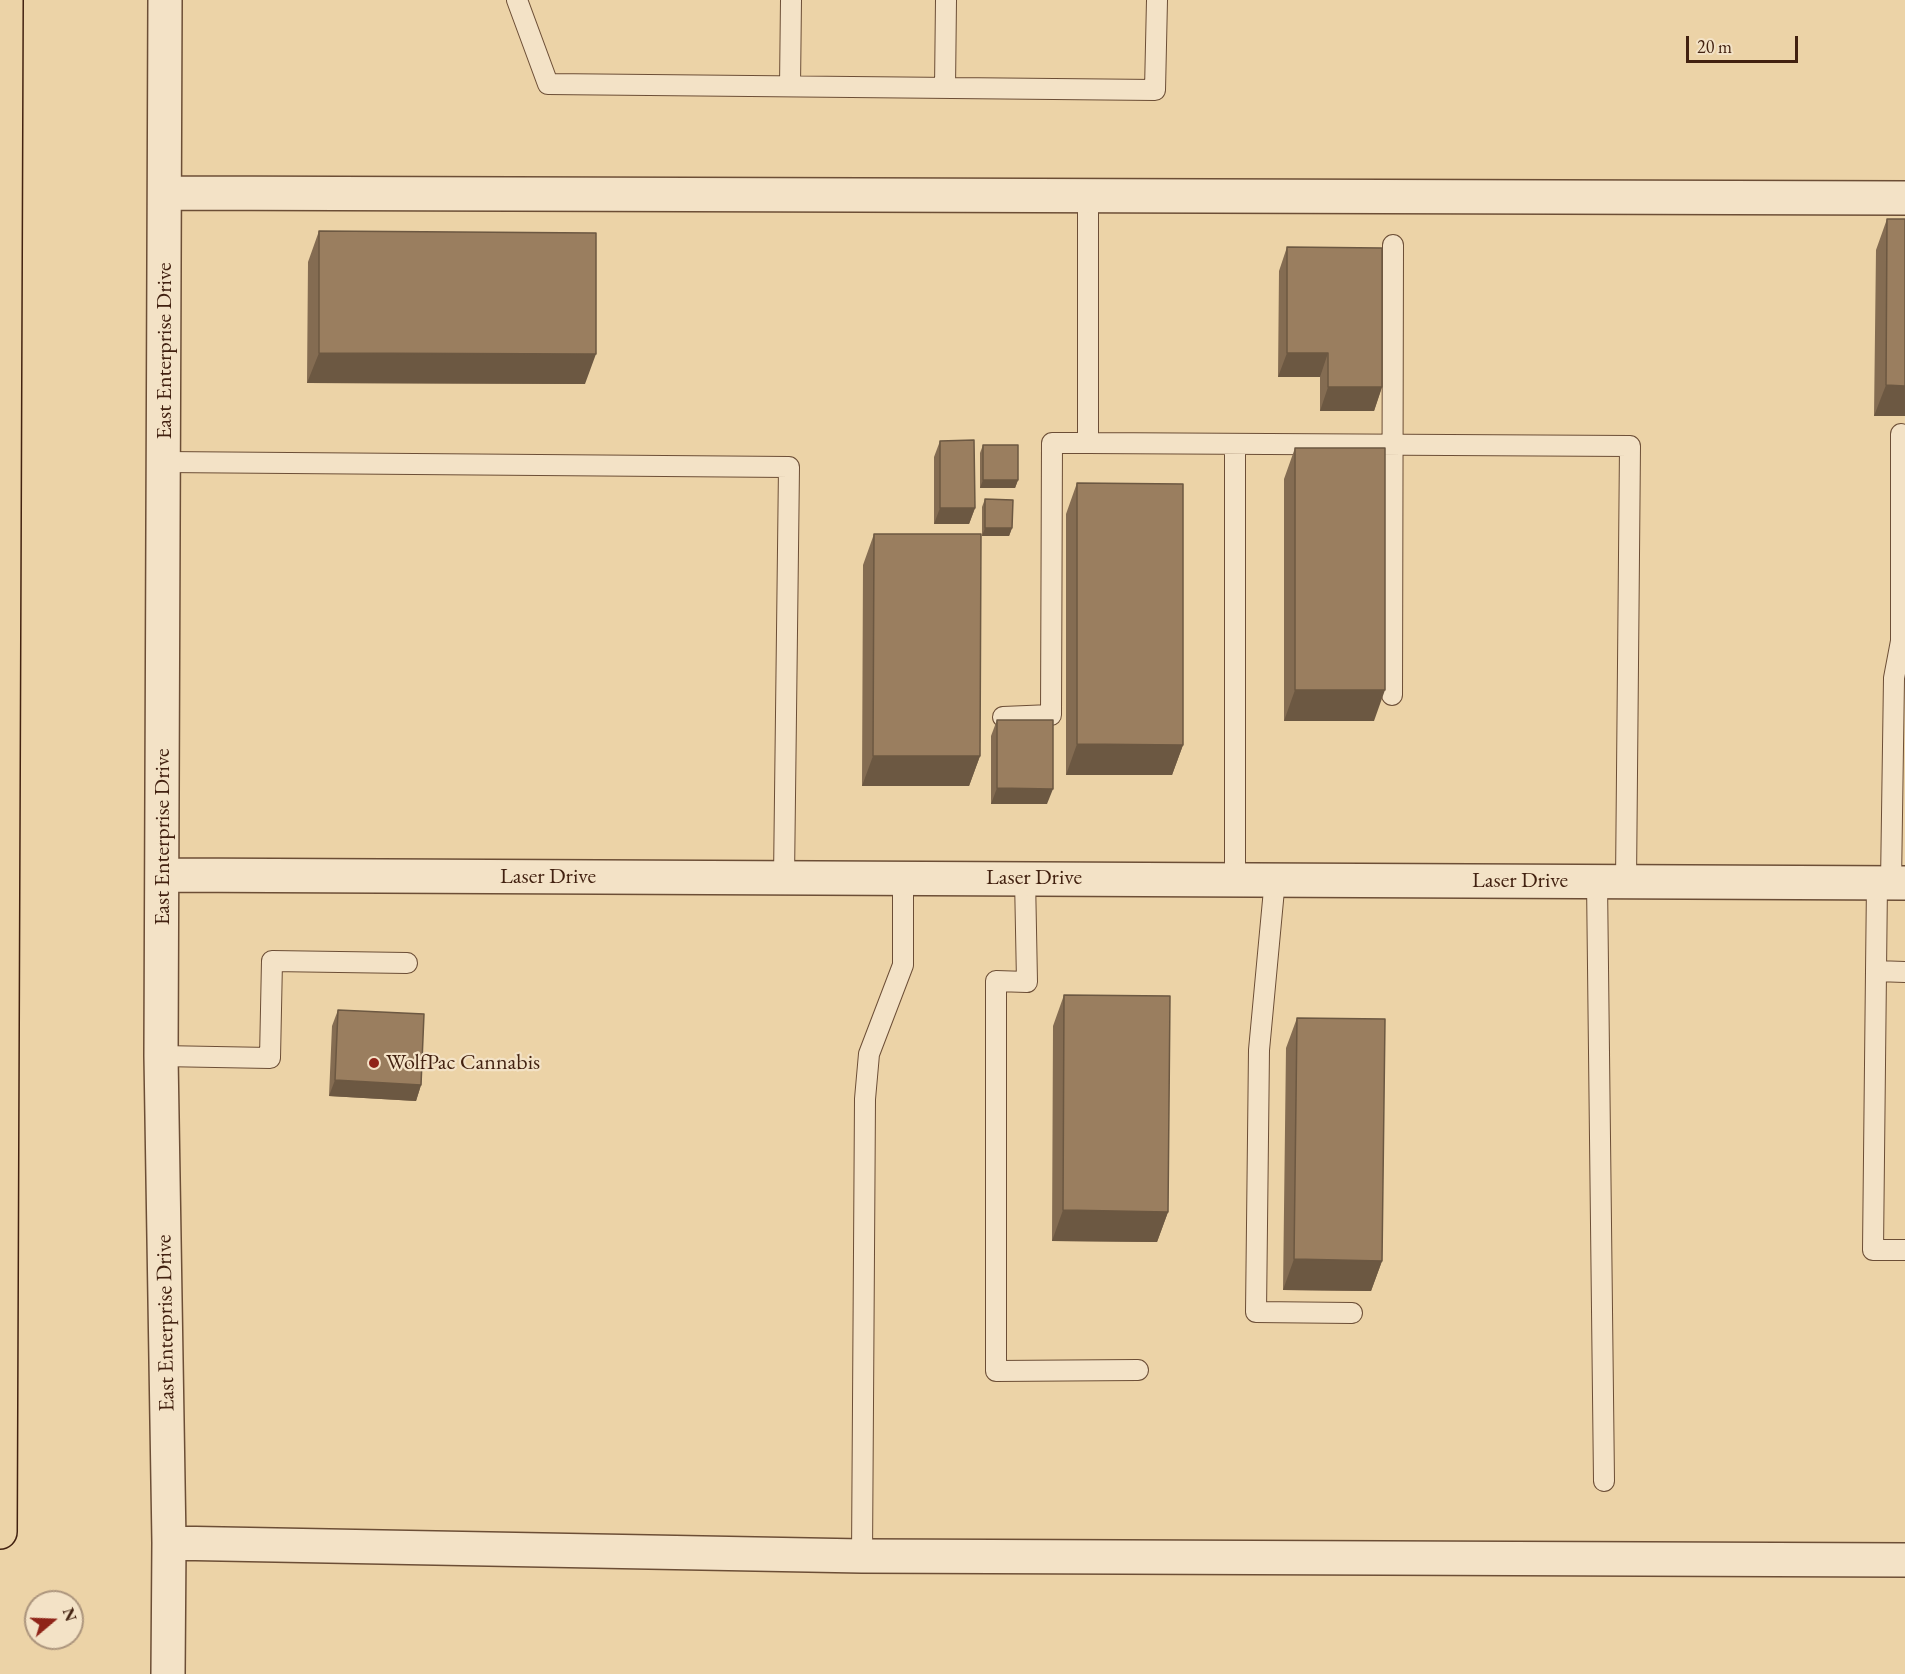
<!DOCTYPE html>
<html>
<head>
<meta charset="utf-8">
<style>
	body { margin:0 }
	#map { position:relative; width:1905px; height:1674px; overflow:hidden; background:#ecd3a7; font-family:"EB Garamond",serif }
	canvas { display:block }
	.north { position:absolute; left:24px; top:1590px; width:60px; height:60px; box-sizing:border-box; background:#f3e2c6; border:2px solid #ac957d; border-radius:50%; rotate:71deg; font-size:16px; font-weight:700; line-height:24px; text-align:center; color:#422110 }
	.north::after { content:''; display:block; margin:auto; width:21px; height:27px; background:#8f2418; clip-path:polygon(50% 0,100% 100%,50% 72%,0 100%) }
	.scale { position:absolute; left:1686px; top:36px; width:112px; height:27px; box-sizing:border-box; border:3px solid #422110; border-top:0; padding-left:8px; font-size:18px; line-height:21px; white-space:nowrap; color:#422110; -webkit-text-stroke:4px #f3e2c6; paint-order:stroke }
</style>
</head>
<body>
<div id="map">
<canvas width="1905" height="1674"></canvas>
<div class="north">N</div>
<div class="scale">20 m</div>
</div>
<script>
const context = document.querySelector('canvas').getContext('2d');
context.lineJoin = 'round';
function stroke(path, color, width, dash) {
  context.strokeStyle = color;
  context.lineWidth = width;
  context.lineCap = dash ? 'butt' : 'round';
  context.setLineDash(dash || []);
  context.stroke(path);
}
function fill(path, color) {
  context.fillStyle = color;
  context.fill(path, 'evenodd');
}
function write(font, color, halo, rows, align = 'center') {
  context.font = font + ' "EB Garamond",serif';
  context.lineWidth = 4.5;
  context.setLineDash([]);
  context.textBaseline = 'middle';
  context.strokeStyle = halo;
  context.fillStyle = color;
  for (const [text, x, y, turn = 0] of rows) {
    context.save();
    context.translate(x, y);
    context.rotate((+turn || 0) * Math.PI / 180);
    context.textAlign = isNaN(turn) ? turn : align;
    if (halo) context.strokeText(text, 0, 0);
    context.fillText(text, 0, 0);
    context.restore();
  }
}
const service = new Path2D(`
	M517,0L548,84L1155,90L1157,0
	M790,86L791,0
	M945,88L946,0
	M1088,196V443L1630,446L1626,882
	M1235,444V878
	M164,462L789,467L784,878
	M1392,695L1393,245
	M1003,717L1051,715L1052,443H1088
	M1025,878L1027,982L996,981V1371L1138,1370
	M1275,879L1259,1050L1256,1312L1352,1313
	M1597,881L1604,1481
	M1877,883L1876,971L1905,972
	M1891,883L1894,678L1901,641V434
	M1876,971L1873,1250H1905
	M161,1056L270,1058L272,961L407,963
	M862,1556L865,1099L869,1054L903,965V878`);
const minor = new Path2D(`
	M165,0L161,1056L169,1543L168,1674
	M165,193L1905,198
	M164,875L1905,883
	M169,1543L862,1556L1905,1560`);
const trunk = new Path2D(`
	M0,1532L6,0`);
stroke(service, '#6c4e36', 22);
stroke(minor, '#6c4e36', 36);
stroke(trunk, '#422110', 36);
stroke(service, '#f3e2c6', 20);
stroke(minor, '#f3e2c6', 33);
stroke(trunk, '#ecd3a7', 33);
fill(new Path2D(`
	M1887,219L1905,416H1874L1876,250Z
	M319,231L585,384L307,383L308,262Z
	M1287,247L1382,387L1374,411H1320V377H1278L1279,271Z
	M940,441L975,508L969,524H934V457Z
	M983,445L1018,480L1015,488H980V453Z
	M1295,448L1374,721H1284V479Z
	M1077,483L1183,745L1172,775H1066V514Z
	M985,499L1012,528L1009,536H982V507Z
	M874,534L980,756L969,786H862L863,565Z
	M997,720L1047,804H991V736Z
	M1064,995L1168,1212L1157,1242L1052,1241L1053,1026Z
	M338,1010L421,1085L416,1101L329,1096L332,1026Z
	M1297,1018L1382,1261L1371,1291L1283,1290L1286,1048Z`), '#846c52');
fill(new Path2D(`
	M319,353L596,354L585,384L307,383Z
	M1287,353H1328L1320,377H1278Z
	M1886,385L1905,386V416H1874Z
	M1328,387H1382L1374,411H1320Z
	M983,480H1018L1015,488H980Z
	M940,508H975L969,524H934Z
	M985,528H1012L1009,536H982Z
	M1295,690H1385L1374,721H1284Z
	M1077,744L1183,745L1172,775H1066Z
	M873,756H980L969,786H862Z
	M997,788L1053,789L1047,804H991Z
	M335,1080L421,1085L416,1101L329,1096Z
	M1063,1210L1168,1212L1157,1242L1052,1241Z
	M1294,1259L1382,1261L1371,1291L1283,1290Z`), '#6c5842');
const building = new Path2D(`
	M1887,219H1905V386L1886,385Z
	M319,231L596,233V354L319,353Z
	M1287,247L1382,248V387H1328V353H1287Z
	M974,440L975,508H940V441Z
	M983,445H1018V480H983Z
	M1295,448H1385V690H1295Z
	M1077,483L1183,484V745L1077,744Z
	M985,499L1013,500L1012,528H985Z
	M874,534H981L980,756H873Z
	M997,720H1053V789L997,788Z
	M1064,995L1170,996L1168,1212L1063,1210Z
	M338,1010L424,1014L421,1085L335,1080Z
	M1297,1018L1385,1019L1382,1261L1294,1259Z`);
fill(building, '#9a7e5f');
stroke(building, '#6c5842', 1.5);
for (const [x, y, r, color] of [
	[374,1063,6,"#8f2418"]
]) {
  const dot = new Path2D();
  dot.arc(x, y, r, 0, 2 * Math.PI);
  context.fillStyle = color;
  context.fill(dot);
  stroke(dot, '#f3e2c6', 2);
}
write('22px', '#422110', '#f3e2c6', [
	["East Enterprise Drive",165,351,-90],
	["East Enterprise Drive",163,837,-90],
	["Laser Drive",548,877],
	["Laser Drive",1034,878],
	["Laser Drive",1520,881],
	["East Enterprise Drive",166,1323,-91]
]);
write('22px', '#422110', '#f3e2c6', [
	["WolfPac Cannabis",386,1063]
], 'left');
</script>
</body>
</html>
